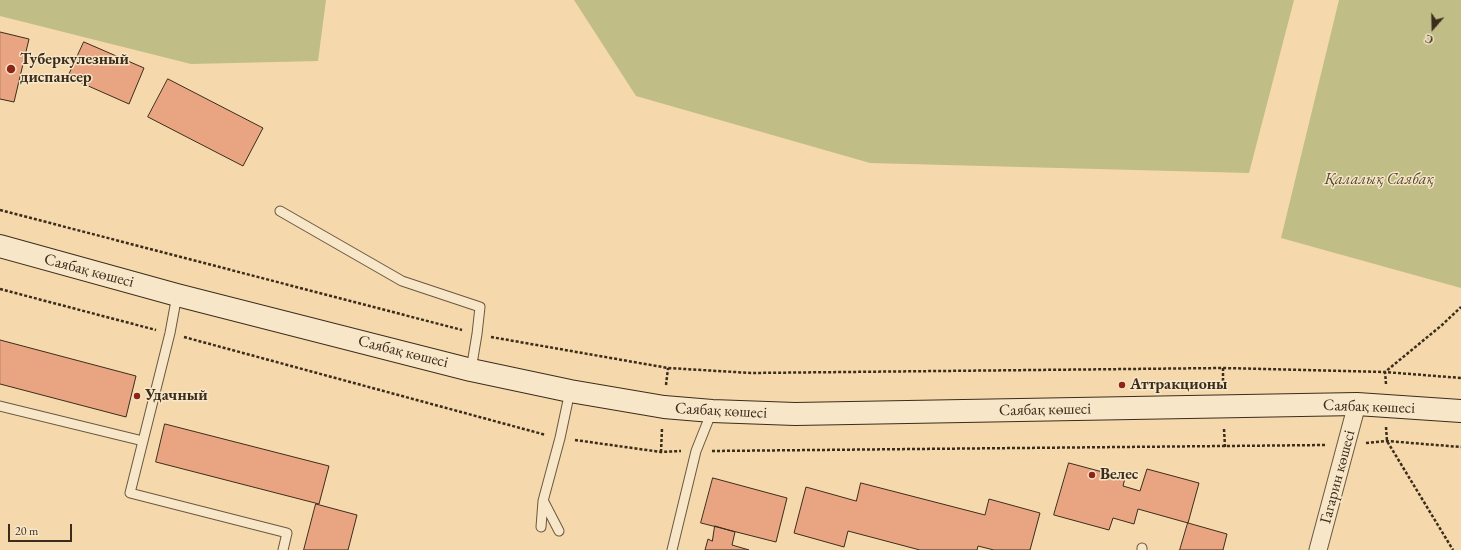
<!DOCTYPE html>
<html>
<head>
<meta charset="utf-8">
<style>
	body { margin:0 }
	#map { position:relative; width:1461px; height:550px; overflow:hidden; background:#f5d8ac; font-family:"EB Garamond",serif }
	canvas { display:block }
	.north { position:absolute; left:1413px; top:8px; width:40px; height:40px; -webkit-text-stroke:3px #f8e6c9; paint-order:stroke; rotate:200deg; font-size:11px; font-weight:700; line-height:16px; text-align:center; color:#3b2d1b }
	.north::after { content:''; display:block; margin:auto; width:14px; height:18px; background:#3b2d1b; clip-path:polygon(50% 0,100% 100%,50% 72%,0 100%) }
	.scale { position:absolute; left:8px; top:524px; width:64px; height:18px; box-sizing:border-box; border:2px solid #3b2d1b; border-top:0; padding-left:5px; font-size:12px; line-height:14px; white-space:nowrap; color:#3b2d1b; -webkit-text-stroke:3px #f8e6c9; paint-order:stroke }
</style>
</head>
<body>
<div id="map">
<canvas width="1461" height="550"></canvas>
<div class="north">С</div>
<div class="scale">20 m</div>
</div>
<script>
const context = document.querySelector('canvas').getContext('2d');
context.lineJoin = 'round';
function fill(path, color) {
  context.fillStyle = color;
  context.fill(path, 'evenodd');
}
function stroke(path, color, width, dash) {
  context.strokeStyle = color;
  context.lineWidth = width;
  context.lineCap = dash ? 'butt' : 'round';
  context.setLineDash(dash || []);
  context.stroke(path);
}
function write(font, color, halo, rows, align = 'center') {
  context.font = font + ' "EB Garamond",serif';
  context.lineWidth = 3;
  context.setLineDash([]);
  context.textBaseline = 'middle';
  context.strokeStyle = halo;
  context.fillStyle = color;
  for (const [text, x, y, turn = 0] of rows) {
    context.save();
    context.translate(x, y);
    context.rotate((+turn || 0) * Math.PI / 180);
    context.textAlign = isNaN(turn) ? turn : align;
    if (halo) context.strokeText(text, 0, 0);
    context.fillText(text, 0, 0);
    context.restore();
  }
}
fill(new Path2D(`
	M0,0H326L318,61L191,64L0,16Z
	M574,0H1294L1249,173L870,163L636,96Z
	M1339,0H1461V288L1281,238Z`), '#c1bd86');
const building = new Path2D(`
	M0,32L29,39L14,102L0,99Z
	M84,42L144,68L129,104L68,77Z
	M168,79L263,128L243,166L148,117Z
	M0,340L136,376L126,417L0,384Z
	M165,424L329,466L319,504L156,462Z
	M1069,463L1125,478L1123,486L1140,491L1147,469L1199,483L1188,523L1138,509L1134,524L1113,518L1109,530L1054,515Z
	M713,478L787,498L776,542L701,523Z
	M861,483L985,515L989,499L1040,513L1030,550H994L978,546L977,550H920L848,531L844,547L794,533L806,487L856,501Z
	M316,504L357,515L348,550H304Z
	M1188,523L1227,534L1223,550H1180Z
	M715,526L735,532L732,545L749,550H705L708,539L712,541Z`);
fill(building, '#e9a482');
stroke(building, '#3b2d1b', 1);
const lane = new Path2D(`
	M280,211L402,281L480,307L477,334L471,370
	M177,295L170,333L130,493L287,533L283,550
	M0,406L143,441
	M544,502L559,531
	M541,527L543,501L560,438L570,391
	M672,550L696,451L712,411
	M1142,550V548`);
const street = new Path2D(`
	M1318,550L1357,404`);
const secondary = new Path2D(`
	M0,246L177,295L471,370L570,391L664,407L712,411L795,414L1357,404L1461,411`);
stroke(lane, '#6a583f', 11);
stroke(street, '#6a583f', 19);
stroke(secondary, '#3b2d1b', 24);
stroke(new Path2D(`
	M0,210L462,330
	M0,289L156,330
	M184,337L546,435
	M491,337L668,368L751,373L1223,368L1385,372L1461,378
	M1223,368V386
	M1386,384L1385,372L1442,325L1461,307
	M666,385L668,368
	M1386,427L1387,441L1453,550
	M1224,429L1225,447
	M575,440L661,452L681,451
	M1366,443L1387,441L1461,447
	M712,451L1327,445
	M661,452L662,428`), '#3b2d1b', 2.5, [3, 2]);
stroke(lane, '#f8e6c9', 9);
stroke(street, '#f8e6c9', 17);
stroke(secondary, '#f8e6c9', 22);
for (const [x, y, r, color] of [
	[11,69,5,"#8f2418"],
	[1122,385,4,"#8f2418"],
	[137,396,4,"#8f2418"],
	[1092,475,4,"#8f2418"]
]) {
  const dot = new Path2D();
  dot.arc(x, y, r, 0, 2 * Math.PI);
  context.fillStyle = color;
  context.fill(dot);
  stroke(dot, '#f8e6c9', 1.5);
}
write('bold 16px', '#3b2d1b', '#f8e6c9', [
	["Туберкулезный",20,60],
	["диспансер",20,78],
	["Аттракционы",1130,385],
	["Удачный",145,396],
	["Велес",1100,475]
], 'left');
write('italic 16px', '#564a30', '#f8e6c9', [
	["Қалалық Саябақ",1379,180]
]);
write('16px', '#3b2d1b', '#f8e6c9', [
	["Саябақ көшесі",89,271,15],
	["Саябақ көшесі",403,352,14],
	["Саябақ көшесі",1369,407,2],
	["Саябақ көшесі",1045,410,-1],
	["Саябақ көшесі",721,411,3],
	["Гагарин көшесі",1338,477,-75]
]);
</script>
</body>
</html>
